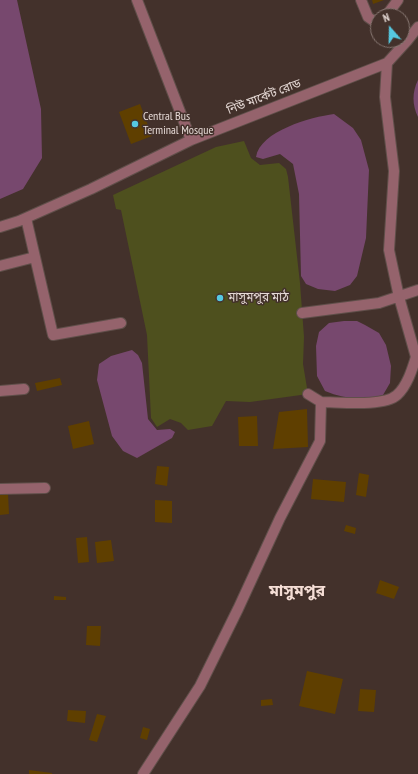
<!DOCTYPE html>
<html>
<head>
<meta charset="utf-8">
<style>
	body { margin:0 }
	#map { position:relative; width:418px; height:774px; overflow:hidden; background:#43312b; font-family:"PT Sans Narrow",sans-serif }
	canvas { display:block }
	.north { position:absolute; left:370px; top:8px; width:40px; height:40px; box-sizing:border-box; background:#43312b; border:1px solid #84746f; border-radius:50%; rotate:340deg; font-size:11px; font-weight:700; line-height:16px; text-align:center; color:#e5d9d5 }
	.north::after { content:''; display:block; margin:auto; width:14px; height:18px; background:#56c9e1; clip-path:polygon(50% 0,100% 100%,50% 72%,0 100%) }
</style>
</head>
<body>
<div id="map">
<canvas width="418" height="774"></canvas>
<div class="north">N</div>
</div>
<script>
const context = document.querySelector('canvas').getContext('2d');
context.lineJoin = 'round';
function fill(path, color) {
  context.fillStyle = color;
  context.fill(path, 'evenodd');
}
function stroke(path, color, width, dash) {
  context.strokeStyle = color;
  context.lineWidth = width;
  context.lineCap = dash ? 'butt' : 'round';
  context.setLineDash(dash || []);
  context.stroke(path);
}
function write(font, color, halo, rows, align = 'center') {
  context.font = font + ' "PT Sans Narrow","Noto Sans Bengali",sans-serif';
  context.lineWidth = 3;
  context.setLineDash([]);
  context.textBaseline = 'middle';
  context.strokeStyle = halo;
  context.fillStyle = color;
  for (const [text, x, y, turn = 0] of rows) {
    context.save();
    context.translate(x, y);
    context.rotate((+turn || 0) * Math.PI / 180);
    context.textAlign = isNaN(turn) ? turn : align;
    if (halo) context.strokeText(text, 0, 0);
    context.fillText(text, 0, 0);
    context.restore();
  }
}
fill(new Path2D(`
	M244,141L251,158L260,165L279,163L286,169L288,177L300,283L304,337L303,364L308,394L250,402L226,401L212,426L188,430L181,423L170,419L157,427L151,418L147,335L121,210L116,209L113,195L216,147Z`), '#4e501e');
fill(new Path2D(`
	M0,0H17L41,109L42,158L23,189L0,199Z
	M418,80V117C412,105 412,92 418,80Z
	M334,114L353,128L361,140L369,170L366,238L357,276L350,285L335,291L318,289L306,284L301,276L299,194L293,164L280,154L263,159L256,157C260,131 311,117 334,114Z
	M344,321H357L365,325L379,333L386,345L391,366L390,383L383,395C363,401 344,399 325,391L317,376L316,346L319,332L329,323Z
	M132,350L138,355L142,363L148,419L157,430L170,429L175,432L172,438L137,458L123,451L112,436L97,380L99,364L111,356Z`), '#77486e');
fill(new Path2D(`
	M372,0H384L373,4Z
	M140,104L152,136L131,144L119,112Z
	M60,378L62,385L37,391L35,383Z
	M307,409L308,447L273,449L279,412Z
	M257,416L258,446H239L238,417Z
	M89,421L94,444L73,449L68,426Z
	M157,466L169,467L167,486L155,484Z
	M359,473L369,475L366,497L356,495Z
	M313,479L346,482L344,502L311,499Z
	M8,493L9,514L0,515V494Z
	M155,500L172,501V523L155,522Z
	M346,525L356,528L355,534L344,531Z
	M87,537L89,562L78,563L76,538Z
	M111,540L114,561L97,563L95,542Z
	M380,580L399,587L394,599L376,593Z
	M54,596L66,597V600H54Z
	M87,626H101L100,646L86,645Z
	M307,671L343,679L335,714L299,706Z
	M360,689L376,690L374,712L358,711Z
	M272,699L273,705L261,706V700Z
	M68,710L86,711L85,723L67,721Z
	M97,714L106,716L97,742L89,740Z
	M143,727L150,729L147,740L140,738Z
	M29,770L52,773V774H29Z`), '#5f3f00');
const minor = new Path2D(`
	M137,0L191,140
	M361,0L368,17L378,24
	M386,16L398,0
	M387,63L385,97L394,171L389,250L399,297L416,357L418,359
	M26,218L53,335L121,323
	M0,227L19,221L91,189L191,140L387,63L407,41L418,27
	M0,266L35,257
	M302,313L379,303L418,290
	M0,391L24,389
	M308,394L321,402
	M0,489L45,488
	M143,774L200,686L238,609L280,518L320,441L321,402C339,402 384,407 397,395C407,386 412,370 416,357`);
stroke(minor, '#604f4a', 12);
stroke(minor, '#95636c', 10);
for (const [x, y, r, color] of [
	[135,124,4,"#56c9e1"],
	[220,298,4,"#56c9e1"]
]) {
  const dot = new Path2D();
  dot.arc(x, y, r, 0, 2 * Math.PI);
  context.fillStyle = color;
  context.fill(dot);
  stroke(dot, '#43312b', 1.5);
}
write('12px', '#e5d9d5', '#43312b', [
	["নিউ মার্কেট রোড",264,97,-21]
]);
write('12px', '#e5d9d5', '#43312b', [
	["Central Bus",143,117],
	["Terminal Mosque",143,131],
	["মাসুমপুর মাঠ",228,298]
], 'left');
write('bold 16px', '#f5ded6', '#43312b', [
	["মাসুমপুর",297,591]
]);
</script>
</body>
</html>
